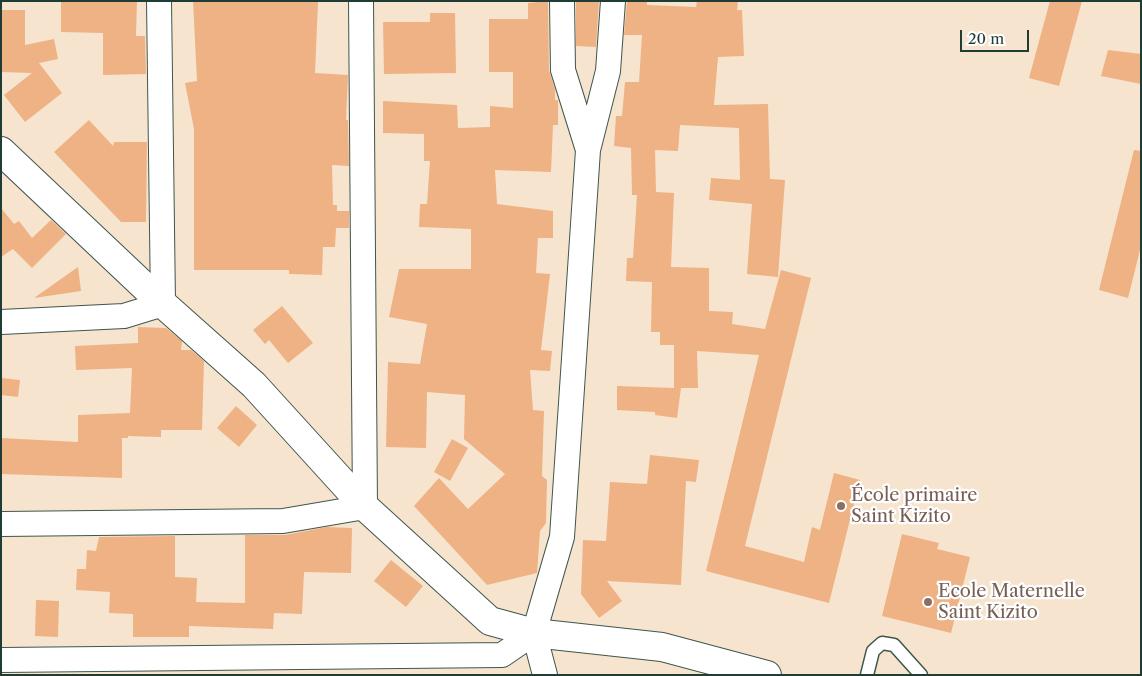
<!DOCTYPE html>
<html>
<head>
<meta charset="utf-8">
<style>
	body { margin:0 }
	#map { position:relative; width:1142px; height:676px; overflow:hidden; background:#f7e4ce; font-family:"Libre Caslon Text",serif }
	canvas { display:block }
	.frame { position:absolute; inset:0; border:2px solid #1f3d34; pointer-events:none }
	.scale { position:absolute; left:960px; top:30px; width:69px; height:22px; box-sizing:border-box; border:2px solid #1f3d34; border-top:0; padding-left:6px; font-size:15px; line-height:18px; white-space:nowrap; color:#1f3d34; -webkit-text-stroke:4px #fff; paint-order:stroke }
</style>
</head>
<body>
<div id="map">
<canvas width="1142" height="676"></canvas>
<div class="frame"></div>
<div class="scale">20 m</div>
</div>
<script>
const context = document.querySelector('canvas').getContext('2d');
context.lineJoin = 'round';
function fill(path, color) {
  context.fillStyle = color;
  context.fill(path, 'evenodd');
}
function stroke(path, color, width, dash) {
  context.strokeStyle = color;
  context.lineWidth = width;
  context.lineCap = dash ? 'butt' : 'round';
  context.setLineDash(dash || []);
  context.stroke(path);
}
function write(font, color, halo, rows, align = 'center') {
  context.font = font + ' "Libre Caslon Text",serif';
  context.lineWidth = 4.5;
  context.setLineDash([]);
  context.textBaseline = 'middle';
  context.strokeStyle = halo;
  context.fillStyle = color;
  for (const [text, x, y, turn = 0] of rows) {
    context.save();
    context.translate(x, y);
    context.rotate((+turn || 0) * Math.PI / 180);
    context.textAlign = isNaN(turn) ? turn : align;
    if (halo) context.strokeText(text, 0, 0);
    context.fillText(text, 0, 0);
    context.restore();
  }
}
fill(new Path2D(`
	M61,1H137L136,36H145L146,74L103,75V33L61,32Z
	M193,1L318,2L315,73L348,75L346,120H348L349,166L332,165L333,205H337V211H349V228H336L335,247H323L322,275L289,274V270H194V129L185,83L197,81Z
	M548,1L549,70L555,90V100H558V125H553L551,172L495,170L497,204L553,211V238H538L536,273L550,274L541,350L552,351L550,371L530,370L533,410L544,411L542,476L547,480L546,523L540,531L537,573L487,585L414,506L439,478L468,509L505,474L464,439L465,395L427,392L426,448L386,447L388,362L420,364L427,324L389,317L399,269H471V229L419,227L420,204H427L430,161H424V134L383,133V101L457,105L458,128L490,127V106L513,108V72H489V19H528V3Z
	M576,1H599L596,47L576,46Z
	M627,1H647V5L696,7L697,1H738L737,10H742L744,56L718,57L714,105L768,104L770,179L785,180L778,277L747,274L752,204L709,200L711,178L740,180L739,128L680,125L678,151L655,150L656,192L674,193L671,267L709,268V311L733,312L732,324L765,329L781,270L811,278L745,546L804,562L812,527L820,530L834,473L860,480L829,603L706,571L759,355L697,351L698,388H681L677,418L655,415V412L617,410V386L674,388V345H660V332H651L652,282L626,281L627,258H633L637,195H632L631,148L614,146L616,116H622L625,82H639L642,35H624Z
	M1050,1H1082L1059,86L1029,78Z
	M1,10H25V45L54,39L58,59L39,63L62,93L25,122L4,95L32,73L1,72Z
	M430,13H455L456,73L384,74L383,22H430Z
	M1108,50L1141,54V84L1101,76Z
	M89,120L113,146L114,142H147L146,222H121L54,152Z
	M1134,150L1141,151V246L1128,298L1099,290Z
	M1,208L14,224L19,221L32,238L51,220L66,234L32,268L13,249L1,257Z
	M78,267L81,291L34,298Z
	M282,306L313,343L288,363L269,340L265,344L253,330Z
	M138,327L166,328L182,341L181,350H191L204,361L202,430H161V437L128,436V438H122V478L1,474V438L78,442V415L130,413L132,368L76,370L75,346L138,343Z
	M1,378L20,380L18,397L1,395Z
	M236,406L257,425L239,447L217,428Z
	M452,439L468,448L450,481L434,472Z
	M650,455L699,460L696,482L686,481L681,585L607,581L622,601L599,618L581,594L583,540L606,541L610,482L647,484Z
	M327,527L352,528L351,573L304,572L302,614L274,613L273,629L189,626V637H133V614L109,613L110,592L76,590L77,569H86L87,550L96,551L99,537L175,536V577L197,578L196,602L245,603V535H285Z
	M902,534L939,543L937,549L970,557L951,633L882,616Z
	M391,560L423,586L406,607L374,581Z
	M36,600L59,601L58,637L35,636Z`), '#eeb285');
const lane = new Path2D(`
	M867,675L873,651L882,643L894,645L921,675`);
const street = new Path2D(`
	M562,1L563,70L588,150
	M1,322L124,316L163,304L159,1
	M1,524L283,521L365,507L361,1
	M1,660L502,655L534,633
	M545,675L534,633L562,537L588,150L608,71L613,1`);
const secondary = new Path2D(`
	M1,151L163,304L254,385L365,507L490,621L534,633L662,647L767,675`);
stroke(lane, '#3f564b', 15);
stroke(street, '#3f564b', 26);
stroke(secondary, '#3f564b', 30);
stroke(lane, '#fff', 12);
stroke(street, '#fff', 24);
stroke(secondary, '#fff', 28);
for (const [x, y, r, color] of [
	[841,506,5,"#8d6e63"],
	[928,602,5,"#8d6e63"]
]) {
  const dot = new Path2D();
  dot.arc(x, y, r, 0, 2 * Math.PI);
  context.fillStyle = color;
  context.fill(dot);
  stroke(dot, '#fff', 2);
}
write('18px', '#785e54', '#fff', [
	["École primaire",851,496],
	["Saint Kizito",851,517],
	["Ecole Maternelle",938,592],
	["Saint Kizito",938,613]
], 'left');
</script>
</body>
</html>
